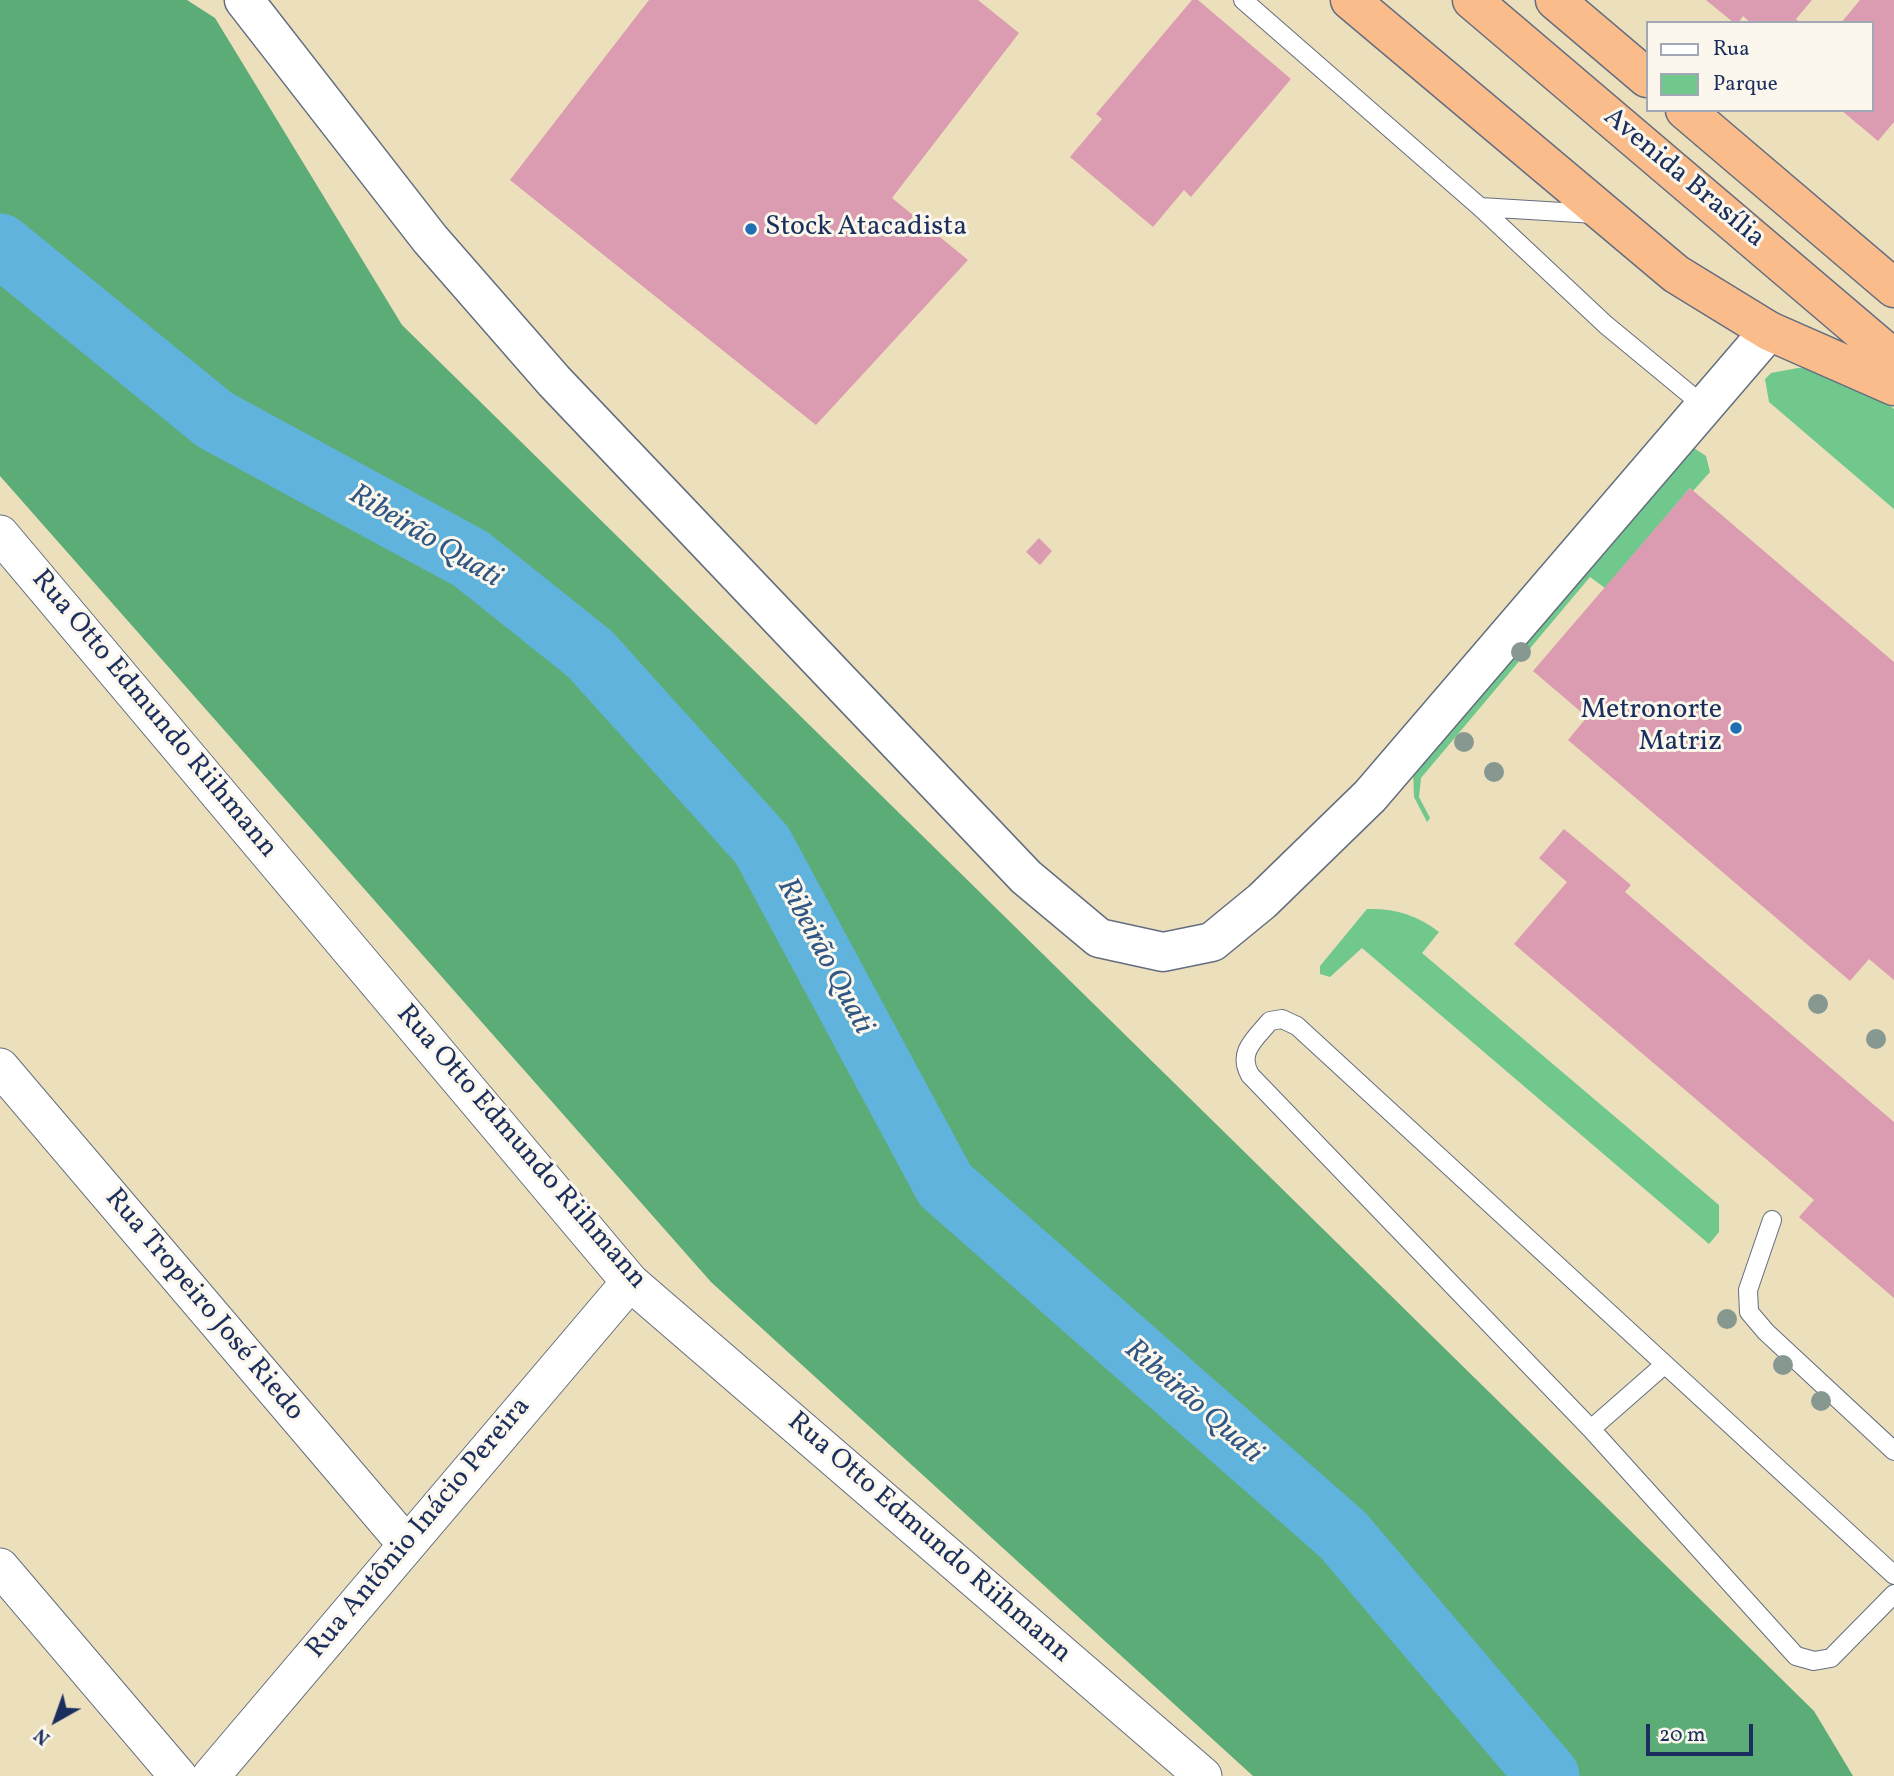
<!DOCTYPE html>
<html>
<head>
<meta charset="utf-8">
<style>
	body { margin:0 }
	#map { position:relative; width:1894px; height:1776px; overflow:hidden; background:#ecdfbc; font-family:Vollkorn,serif }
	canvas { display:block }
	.legend { position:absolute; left:1646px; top:21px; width:228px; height:91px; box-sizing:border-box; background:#fbf7ec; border:2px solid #a1a7b3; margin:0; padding:9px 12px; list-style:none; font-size:21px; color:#1b2f5e }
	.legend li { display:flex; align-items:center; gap:14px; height:35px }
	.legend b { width:35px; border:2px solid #a1a7b3 }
	.north { position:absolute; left:21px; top:1685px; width:70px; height:70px; -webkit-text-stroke:5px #fbf7ec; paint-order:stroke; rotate:220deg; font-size:19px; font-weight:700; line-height:28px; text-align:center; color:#1b2f5e }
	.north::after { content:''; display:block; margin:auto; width:24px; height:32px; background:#1b2f5e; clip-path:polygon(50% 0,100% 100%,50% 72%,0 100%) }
	.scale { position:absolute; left:1646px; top:1724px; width:107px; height:32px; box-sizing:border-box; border:4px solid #1b2f5e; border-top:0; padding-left:9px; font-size:21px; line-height:24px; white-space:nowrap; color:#1b2f5e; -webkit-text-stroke:5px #fbf7ec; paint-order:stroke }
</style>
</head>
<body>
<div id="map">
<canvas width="1894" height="1776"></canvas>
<ul class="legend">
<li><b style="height:9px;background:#fff"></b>Rua</li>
<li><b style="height:19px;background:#70c88d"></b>Parque</li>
</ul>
<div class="north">N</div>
<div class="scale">20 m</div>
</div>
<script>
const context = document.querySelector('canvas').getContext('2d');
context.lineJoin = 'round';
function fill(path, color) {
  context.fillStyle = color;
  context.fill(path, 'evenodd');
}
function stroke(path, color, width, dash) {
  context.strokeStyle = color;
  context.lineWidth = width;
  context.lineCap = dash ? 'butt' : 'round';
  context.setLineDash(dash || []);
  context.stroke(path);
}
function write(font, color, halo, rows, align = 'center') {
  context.font = font + ' Vollkorn,serif';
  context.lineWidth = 6;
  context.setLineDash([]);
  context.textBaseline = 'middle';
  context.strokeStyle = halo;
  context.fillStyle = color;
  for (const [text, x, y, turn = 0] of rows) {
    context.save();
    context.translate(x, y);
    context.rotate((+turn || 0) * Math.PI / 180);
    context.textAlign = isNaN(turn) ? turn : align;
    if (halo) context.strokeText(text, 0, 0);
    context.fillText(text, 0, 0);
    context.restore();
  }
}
fill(new Path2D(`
	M1798,368C1833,369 1868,386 1894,409V509L1769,402L1765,379L1771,373Z
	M1688,444L1706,456L1710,472L1693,491L1690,488L1605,588L1590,577L1421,778L1419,797L1430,818L1427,822L1414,797L1413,770Z
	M1367,909C1393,908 1418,915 1439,932L1422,953L1719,1205V1232L1709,1244L1362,948L1330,977L1320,974V966Z`), '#70c88d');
fill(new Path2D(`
	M0,0H187L215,18L402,325L1814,1711L1853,1776H1253L711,1282L0,476Z`), '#5cac78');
stroke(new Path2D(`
	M0,245L215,420L471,559L590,654L762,845L945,1185L1343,1535L1548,1776`), '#60b3dc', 63);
fill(new Path2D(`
	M649,0H978L1019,33L892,198L968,260L816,425L510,180Z
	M1192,0H1198L1291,79L1191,197L1184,190L1153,227L1070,157L1102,119L1096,114Z
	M1706,0H1812L1796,19L1800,23H1751L1743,16L1738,23H1734Z
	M1860,0H1894V122L1878,141L1841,110H1871V23H1841Z
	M1690,488L1894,662V980L1869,959L1850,981L1568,740L1587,717L1533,671Z
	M1039,538L1052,551L1040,565L1026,552Z
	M1564,829L1631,885L1625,892L1894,1122V1298L1799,1217L1814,1200L1514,944L1567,882L1539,858Z`), '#db9bb1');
const service = new Path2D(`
	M1243,0L1480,207L1595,214
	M1480,207L1606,325L1704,406
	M1772,1220L1748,1290L1749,1312L1766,1332L1894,1451
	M1591,1429L1664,1365
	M1894,1575L1297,1026L1282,1019L1270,1021C1255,1039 1237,1052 1250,1075L1591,1429L1796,1656L1814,1661L1831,1658L1894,1594`);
const minor = new Path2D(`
	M0,534L630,1282L1203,1776
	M0,1067L407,1545
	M0,1567L178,1776
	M211,1776L630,1282`);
const tertiary = new Path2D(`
	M244,0L430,239L554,381L1026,877L1099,938L1163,952L1212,942L1262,901L1370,796L1769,331`);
const trunk = new Path2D(`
	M1350,0L1676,274L1769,331L1894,386
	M1472,0L1894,359
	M1555,0L1647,78
	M1685,110L1894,288`);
stroke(service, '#646d7f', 20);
stroke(minor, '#646d7f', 39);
stroke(tertiary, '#646d7f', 41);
stroke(trunk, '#646d7f', 41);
stroke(service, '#fff', 18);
stroke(minor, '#fff', 37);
stroke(tertiary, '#fff', 38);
stroke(trunk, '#f9bc8a', 38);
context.fillStyle = '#879890';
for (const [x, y] of [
	[1521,652],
	[1464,742],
	[1494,772],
	[1818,1004],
	[1876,1039],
	[1727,1319],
	[1783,1365],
	[1821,1401]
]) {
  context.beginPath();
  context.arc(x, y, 10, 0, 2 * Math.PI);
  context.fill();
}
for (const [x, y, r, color] of [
	[751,229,7,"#1f6fb2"],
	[1736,728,7,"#1f6fb2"]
]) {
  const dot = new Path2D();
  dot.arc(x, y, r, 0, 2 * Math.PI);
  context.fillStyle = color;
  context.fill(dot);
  stroke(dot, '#fbf7ec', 2.5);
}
write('28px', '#1b2f5e', '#fbf7ec', [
	["Avenida Brasília",1683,179,40],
	["Rua Otto Edmundo Riihmann",153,715,50],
	["Rua Otto Edmundo Riihmann",520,1148,49],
	["Rua Tropeiro José Riedo",203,1306,50],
	["Rua Antônio Inácio Pereira",420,1529,-50],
	["Rua Otto Edmundo Riihmann",928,1539,41]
]);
write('28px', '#1b2f5e', '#fbf7ec', [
	["Stock Atacadista",765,229],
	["Metronorte",1722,712,"right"],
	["Matriz",1722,744,"right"]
], 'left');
write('italic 30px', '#305784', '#fbf7ec', [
	["Ribeirão Quati",424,538,31],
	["Ribeirão Quati",823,957,62],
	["Ribeirão Quati",1192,1403,41]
]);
</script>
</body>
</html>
